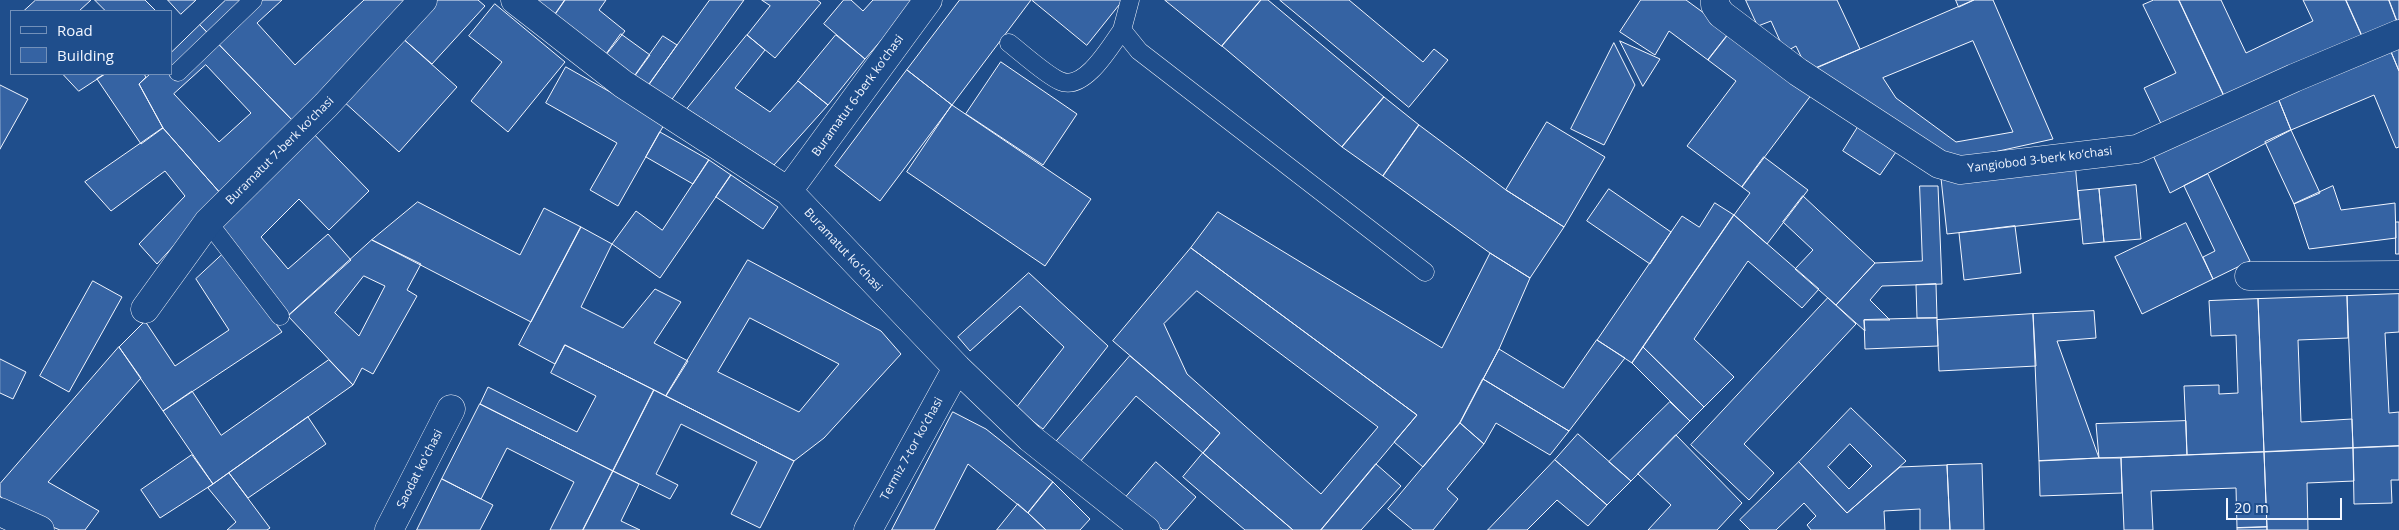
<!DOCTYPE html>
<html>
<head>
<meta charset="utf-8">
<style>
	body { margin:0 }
	#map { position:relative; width:2399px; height:530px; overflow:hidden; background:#1f4e8c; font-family:"Open Sans",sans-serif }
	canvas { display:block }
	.legend { position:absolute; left:10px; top:10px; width:162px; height:65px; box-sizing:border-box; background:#1f4e8c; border:1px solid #7391ba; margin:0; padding:6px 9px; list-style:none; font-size:15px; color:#f2f6ff }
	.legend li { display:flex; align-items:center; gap:10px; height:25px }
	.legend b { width:25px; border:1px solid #7391ba }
	.scale { position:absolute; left:2226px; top:498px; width:116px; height:22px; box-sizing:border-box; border:2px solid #f2f6ff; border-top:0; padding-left:6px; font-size:15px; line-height:18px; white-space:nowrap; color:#f2f6ff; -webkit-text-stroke:4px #1f4e8c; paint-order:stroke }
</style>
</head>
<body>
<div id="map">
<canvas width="2399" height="530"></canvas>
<ul class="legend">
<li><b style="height:6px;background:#1f4e8c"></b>Road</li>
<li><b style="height:14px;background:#3563a3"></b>Building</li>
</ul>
<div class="scale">20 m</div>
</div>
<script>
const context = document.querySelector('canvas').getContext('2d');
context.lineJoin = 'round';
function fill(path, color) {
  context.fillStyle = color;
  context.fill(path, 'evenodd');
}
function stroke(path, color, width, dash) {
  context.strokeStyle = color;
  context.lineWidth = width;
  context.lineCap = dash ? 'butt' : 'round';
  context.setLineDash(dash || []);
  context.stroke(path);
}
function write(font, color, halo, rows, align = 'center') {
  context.font = font + ' "Open Sans",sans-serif';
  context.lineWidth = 4;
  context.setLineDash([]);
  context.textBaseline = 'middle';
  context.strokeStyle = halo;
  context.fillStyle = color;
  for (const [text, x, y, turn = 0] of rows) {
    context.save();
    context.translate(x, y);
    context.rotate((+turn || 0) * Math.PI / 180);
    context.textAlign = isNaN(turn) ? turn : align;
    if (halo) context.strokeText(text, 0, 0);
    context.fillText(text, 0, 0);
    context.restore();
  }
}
const building = new Path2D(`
	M36,0H91L79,11H24Z
	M95,0H145L156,11H106Z
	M168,0H196L181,14Z
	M226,0H282L257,23L295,65L364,0H419L294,122L200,25Z
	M433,0H478L485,6L432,64L400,36Z
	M537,0H565L554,16Z
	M565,0H606L599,10L625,31L605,56L554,16Z
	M710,0H744L670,102L648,86Z
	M762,0H817L821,3L775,58L747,35L770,6Z
	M844,0H851L863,11L873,0H916L865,59L824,24Z
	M960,0H1031L952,105L907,70Z
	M1032,0H1123L1087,45Z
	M1165,0H1261L1222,46Z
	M1261,0H1268L1384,97L1342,147L1222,46Z
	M1280,0H1349L1423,62L1434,49L1448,60L1409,107Z
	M1641,0H1686L1730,32L1708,60L1669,31L1655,55L1620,32Z
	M1746,0H1837L1860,49L1808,71L1796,46L1785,52L1771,21L1758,26Z
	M1956,0H1974L1959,7Z
	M1974,0H1993L2053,139L1958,160L1815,69ZM1973,41L2013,132L1956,142L1896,98L1883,78Z
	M2154,0H2179L2227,102L2165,132L2144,88L2176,73L2143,5Z
	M2179,0H2221L2246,53L2313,21L2303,0H2346L2363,38L2227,102Z
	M2346,0H2389L2397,21L2363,38Z
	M2389,0H2399V21H2397Z
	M495,4L565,62L508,132L471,101L502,62L469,36Z
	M200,25L294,122L221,194L163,128L139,84L150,74H171V53ZM206,65L251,113L219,142L174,94Z
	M1730,32L1812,94L1742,187L1687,146L1736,81L1708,60Z
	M621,34L650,55L634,77L605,56Z
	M747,35L765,50L735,88L770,112L798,81L828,105L774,165L687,109Z
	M836,35L865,59L828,105L798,81Z
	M400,36L457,87L399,152L342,100Z
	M663,36L677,45L648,86L634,77Z
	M1620,41L1660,59L1643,86Z
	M1614,43L1635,85L1604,145L1571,129Z
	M2399,43V71L2389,47Z
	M2389,47L2399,71V147L2396,148L2374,95L2291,130L2276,93Z
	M1001,62L1077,114L1043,165L966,114Z
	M566,67L665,123L618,206L590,190L617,143L546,103Z
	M907,70L952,105L880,201L835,166Z
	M63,74H105L79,91Z
	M105,74H144L146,77L139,84L163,128L141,144L97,79Z
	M0,85L28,99L0,149Z
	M2276,93L2291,130L2170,193L2152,153Z
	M1384,97L1419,125L1383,176L1342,147Z
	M952,105L1091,199L1045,266L907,172Z
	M1547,122L1605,157L1564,227L1506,190Z
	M1419,125L1506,190L1564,227L1530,278L1490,253L1383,176Z
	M1858,127L1896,152L1880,175L1843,151Z
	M163,128L221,194L157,264L139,244L185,196L165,171L111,211L85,182Z
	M308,128L369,191L329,230L299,199L261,237L288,269L328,234L351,260L288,316L217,221Z
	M2291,130L2320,193L2294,204L2265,142Z
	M660,132L709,160L693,184L646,157Z
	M1764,157L1808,190L1767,244L1734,215L1750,193L1742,187Z
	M709,160L731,175L660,278L612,244L636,211L662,230Z
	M2075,162L2080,219L1947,234L1941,178Z
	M2208,174L2250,261L2213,279L2203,257L2215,251L2184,186Z
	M731,175L778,207L763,229L716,197Z
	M2136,185L2141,239L2104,242L2099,189Z
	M1920,186H1938L1942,284L1882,286L1870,300L1890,320H1864L1865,331L1836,305L1875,263L1922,261Z
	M2333,186L2341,210L2395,203L2396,238L2309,249L2294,204Z
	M1609,189L1671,232L1650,264L1587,221Z
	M2099,189L2104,242L2083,244L2078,191Z
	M1803,196L1875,263L1836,305L1795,269L1813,250L1783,222Z
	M418,202L520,255L544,208L581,227L531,322L372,240Z
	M1715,203L1734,215L1632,363L1597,340L1682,216L1699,227Z
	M1218,212L1442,348L1490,253L1530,278L1499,349L1460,423L1423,467L1394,442L1417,415L1191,248Z
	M1734,215L1819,289L1802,308L1748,261L1694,339L1734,377L1704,407L1643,347Z
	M2396,222H2399V254H2396Z
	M2186,223L2213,279L2142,314L2115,257Z
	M2015,226L2021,273L1964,280L1959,233Z
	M581,227L612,244L581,307L623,328L655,289L681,302L654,343L688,361L666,396L565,345L555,364L519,345Z
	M372,240L421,264L407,290L417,296L373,374L362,368L353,385L288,316ZM364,276L385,286L359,336L335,313Z
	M1191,248L1417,415L1321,530H1293L1203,453L1220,433L1113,341ZM1197,291L1378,427L1321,494L1187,374L1164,324Z
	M224,253L282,332L163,411L119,347L145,321L175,366L229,330L196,279Z
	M748,260L881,331L901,354L824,438L794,461L666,396ZM750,318L839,364L799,412L718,372Z
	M1029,273L1108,346L1043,429L1016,408L1064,347L1020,306L970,351L958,337Z
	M93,281L122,297L69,392L40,376Z
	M1936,284L1937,318H1917L1916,285Z
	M2399,294V332L2385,333L2389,413L2399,412V446L2353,448L2347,296Z
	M2347,296L2348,338L2298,340L2301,422L2352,419L2353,448L2264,452L2258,299Z
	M1828,298L1856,324L1744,444L1774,473L1749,500L1691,445Z
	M2258,299L2264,452L2187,455L2184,386L2219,385V394L2238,393L2236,335L2211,336L2209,301Z
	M2094,311L2096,338L2057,341L2099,458L2039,461L2033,314Z
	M2033,314L2036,366L1939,371L1937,320Z
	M1937,318L1938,346L1865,349L1864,320Z
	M1597,340L1625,358L1569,431L1483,379L1499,349L1563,388Z
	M565,345L654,390L613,471L480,404L488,387L577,432L596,396L551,373Z
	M119,347L141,378L48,482L99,511L85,530H60L20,514L0,496V484Z
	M1643,347L1704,407L1690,421L1632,363Z
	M1130,356L1220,433L1203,453L1136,396L1079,463L1055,443Z
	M0,359L26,372L13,399L0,393Z
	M329,360L353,385L213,484L163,411L192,391L221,435Z
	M1483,379L1569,431L1550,455L1496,423L1484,444L1460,423Z
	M654,390L794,461L760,528L731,514L757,462L681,424L656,474L678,485L670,499L613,471Z
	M1670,402L1690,421L1631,481L1609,462Z
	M480,404L613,471L583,530H550L574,482L507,448L481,499L442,479Z
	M1851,408L1906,461L1847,513L1799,462ZM1850,444L1872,466L1849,489L1828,467Z
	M953,412L986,429L1053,482L1028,513L968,464L934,530H892Z
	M308,417L326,444L248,498L229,473Z
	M2186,421L2187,455L2099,458L2096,424Z
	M1460,423L1484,444L1447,489L1458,499L1433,530H1413L1388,509Z
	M1578,434L1631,481L1607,505L1555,460Z
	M1676,435L1742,503L1717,530H1648L1671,505L1638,474Z
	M2399,446V480H2391L2392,503L2354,504L2353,448Z
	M2353,448L2354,481L2307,483L2308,530H2267L2264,452Z
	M2264,452L2267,527L2237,528L2236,488L2151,491L2153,530H2124L2121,458Z
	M1203,453L1293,530H1245L1183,477Z
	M192,455L213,484L160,518L141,490Z
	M2099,458H2121L2122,493L2040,496L2039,461Z
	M1555,460L1607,505L1588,526L1557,500L1527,530H1488Z
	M1156,462L1196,497L1167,530H1163L1126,497Z
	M1799,462L1847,513L1900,467L1947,465L1950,530H1920V509L1884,511L1885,530H1811L1807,525L1816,516L1804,503L1776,530H1750L1740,520Z
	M1376,464L1401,486L1361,530H1321Z
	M1982,464L1984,530H1950L1947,465Z
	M613,471L639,484L621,521L640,530H583Z
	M229,473L270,528L267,530H227L236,522L208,488Z
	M442,479L493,505L480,530H417Z
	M1053,482L1090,519L1080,530H1046L1028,513Z
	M1018,504L1028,513L1046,530H997Z
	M2267,527V530H2237V528Z`);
fill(building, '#3563a3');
stroke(building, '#f2f6ff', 1);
const lane = new Path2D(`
	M1130,0L1122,30L1139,51L1425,272
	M1009,43C1022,53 1046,75 1060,81C1084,92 1110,47 1122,30
	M178,72L253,0
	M208,222L280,316`);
const street = new Path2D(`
	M515,0L623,84L788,191L957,368L1030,438L1146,530
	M1715,0V5L1721,14L1798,72L1939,164L1960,170L2137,149L2294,78L2399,34
	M788,191L928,0
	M2249,276L2399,275
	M145,309L208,222L326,105L423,0
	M0,512L40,530
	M389,530L451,409
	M868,530L957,368`);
stroke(lane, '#f2f6ff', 19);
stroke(street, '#f2f6ff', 29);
stroke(lane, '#1f4e8c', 18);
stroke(street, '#1f4e8c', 28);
write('12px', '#f2f6ff', '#1f4e8c', [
	["Buramatut 6-berk koʼchasi",858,96,-54],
	["Buramatut 7-berk koʼchasi",280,151,-45],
	["Yangiobod 3-berk koʼchasi",2040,160,-7],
	["Buramatut koʻchasi",843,250,47],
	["Termiz 7-tor koʼchasi",912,449,-61],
	["Saodat koʻchasi",420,469,-63]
]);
</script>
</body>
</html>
